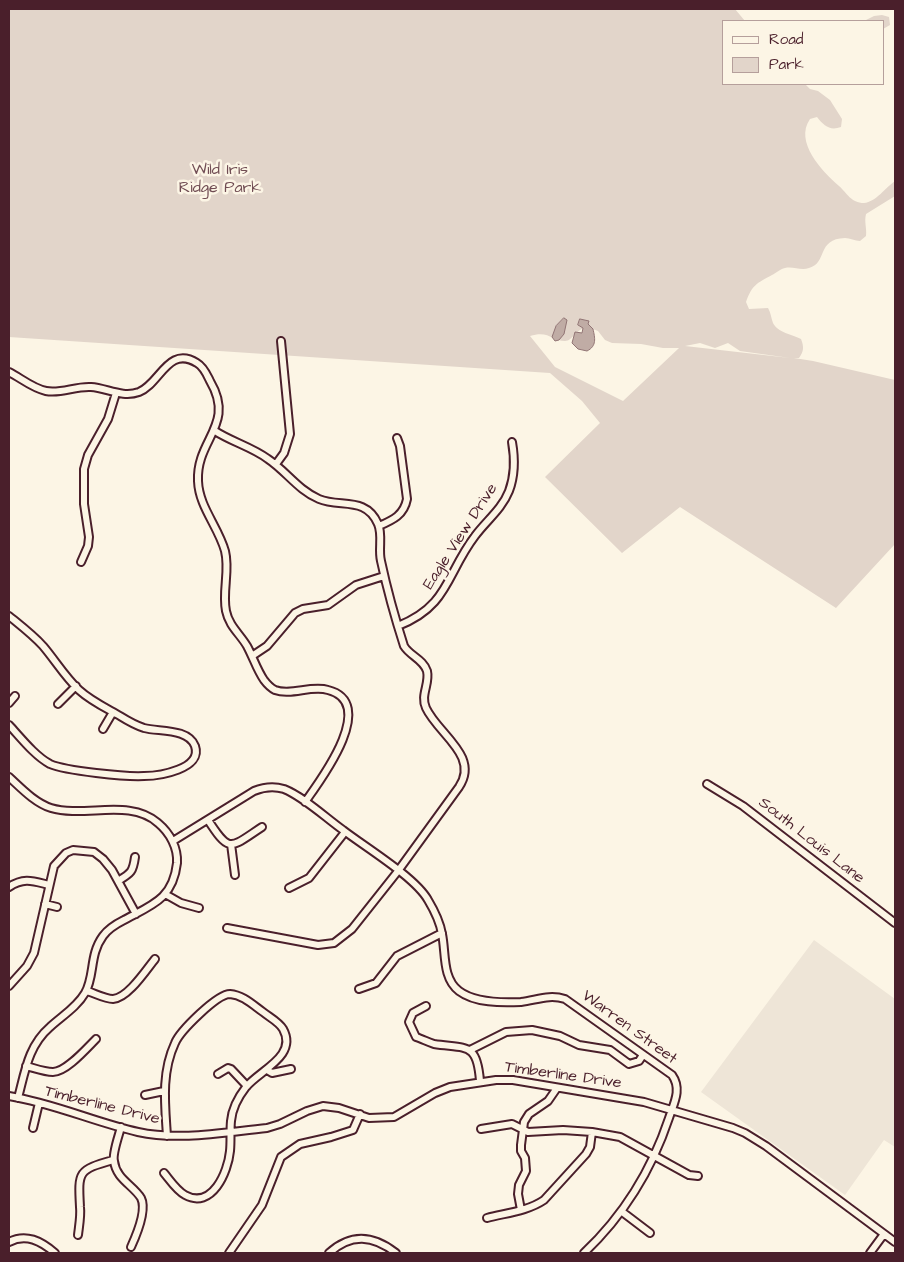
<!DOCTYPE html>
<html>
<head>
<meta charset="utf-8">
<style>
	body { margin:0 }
	#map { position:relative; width:904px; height:1262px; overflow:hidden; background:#fcf5e5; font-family:"Architects Daughter",sans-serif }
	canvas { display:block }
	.frame { position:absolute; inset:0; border:10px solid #4a1f2b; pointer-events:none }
	.legend { position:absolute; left:722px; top:20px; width:162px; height:65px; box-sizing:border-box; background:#fcf5e5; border:1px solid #b59f9b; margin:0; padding:6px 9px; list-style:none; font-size:15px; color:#4a1f2b }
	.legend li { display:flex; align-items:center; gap:10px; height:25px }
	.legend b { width:25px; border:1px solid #b59f9b }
</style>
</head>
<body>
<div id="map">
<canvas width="904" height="1262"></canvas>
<div class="frame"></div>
<ul class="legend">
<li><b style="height:6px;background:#fcf5e5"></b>Road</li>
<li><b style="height:14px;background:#e2d5ca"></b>Park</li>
</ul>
</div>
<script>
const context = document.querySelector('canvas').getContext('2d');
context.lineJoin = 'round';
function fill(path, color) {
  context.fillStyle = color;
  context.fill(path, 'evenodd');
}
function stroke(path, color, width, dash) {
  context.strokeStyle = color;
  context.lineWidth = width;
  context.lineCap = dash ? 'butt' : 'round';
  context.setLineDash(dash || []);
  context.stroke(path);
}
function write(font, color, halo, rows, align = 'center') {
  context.font = font + ' "Architects Daughter",sans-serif';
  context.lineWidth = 5;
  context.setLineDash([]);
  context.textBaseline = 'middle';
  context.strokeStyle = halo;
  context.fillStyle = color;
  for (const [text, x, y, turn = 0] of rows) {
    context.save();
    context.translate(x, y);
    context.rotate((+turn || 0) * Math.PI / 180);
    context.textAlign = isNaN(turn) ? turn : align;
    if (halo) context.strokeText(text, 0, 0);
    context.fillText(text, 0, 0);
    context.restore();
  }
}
fill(new Path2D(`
	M814,940L895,999V1147L884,1140L845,1195L701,1092Z`), '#eee5d7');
fill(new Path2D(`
	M9,9H735L745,21H723V84H805L810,89L818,91L830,100L842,119L841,127C830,131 824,126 817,117L810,119C794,142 822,171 839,186C847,193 851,203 864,203C876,202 886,187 895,181V196L866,214C864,222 867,228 866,236L860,241C855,241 850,238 845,238C816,239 828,263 809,268C801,271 793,266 785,268C780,269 776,273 772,275C757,283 752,285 746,302L749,309L768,308C771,313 771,318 773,323C777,332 793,335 801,339C804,347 804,351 799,358H794L813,361L895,380V544L836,608L680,507L622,553L545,477L600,423L582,401L550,373L9,337ZM588,327L598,331L605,340L612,343L641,344L663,348H679L623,401L555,367L530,336C549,330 552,341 565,341C573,341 575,329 588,327ZM700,343L715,348L728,343L740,351L790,358L685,346Z
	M882,15L889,17L890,25L883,29V21H864L874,16Z`), '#e2d5ca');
const water = new Path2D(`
	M564,318L567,320L564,334L559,340L555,341L552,337L556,326Z
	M580,319L589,321L588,324L593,329C595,338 597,346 587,351L578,349L572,343L575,332L582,333L583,328L578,325Z`);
fill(water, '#c0aca5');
stroke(water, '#917474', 1);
const minor = new Path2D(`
	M9,372C21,378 32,388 46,391C61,394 75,386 91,387C107,388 122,398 139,392C160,384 168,345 197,363C204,367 207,375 210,381C236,425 196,439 198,481C199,507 218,526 225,551C230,571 222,591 226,611C229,626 240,634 247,646C253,657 257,670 264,680C267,684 271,688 275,690C291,696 311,685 328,690C379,703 320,781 305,802
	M215,431C232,442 252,447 268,459C286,471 298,490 319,499C340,508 366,496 378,524C383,535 378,549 381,561C387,589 395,618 404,646C410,656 423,659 427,671C430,684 420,695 426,708C438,734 480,756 459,787L398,871L352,929L334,943L318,945L227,928
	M276,464L284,453L290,434L281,341
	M379,526C393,520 404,515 407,499L400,446L397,438
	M81,562L88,546L89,537L84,504V469L88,455L108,419L116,393
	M9,616C20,625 33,635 43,646C55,660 65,677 79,690C91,701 106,708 120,716C128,721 135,725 144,728C159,732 188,728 195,746C203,769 159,776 144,776C126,777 66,771 50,764C35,756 21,738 9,725
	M398,626C449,606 446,574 475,536C486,521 502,509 509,491C515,475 515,459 512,442
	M252,656L267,646L295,613L303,609L328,605L356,585L384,576
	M9,703L15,696
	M58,704L76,686
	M103,729L113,712
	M9,777C21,788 35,803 51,808C85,818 130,798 158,823C170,833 178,848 177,863C173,899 152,905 124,920C116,924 108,929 103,936C89,955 95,976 85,993C77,1007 62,1016 50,1027C28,1046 25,1072 18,1098
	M707,784L743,806L895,923
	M208,820C230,854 230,848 262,827
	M173,841L254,791C264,787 274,786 284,789C304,797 326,818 343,830C365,847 415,877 428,900C434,910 440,922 442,934C446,953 442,978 459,991C475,1003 501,1003 521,1002C537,1000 549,994 565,999L672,1075C682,1089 674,1103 669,1118C652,1169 623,1216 584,1253
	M231,844L235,875
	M118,881C131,873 133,872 135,857
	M9,887C24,877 33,881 49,885
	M289,888L309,878L345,832
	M165,894L181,903L199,908
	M45,904L57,907
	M9,986L27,966L34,953L54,866L66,853L73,850L94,852L103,859L112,870L136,914
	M359,989L376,983L397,956L442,933
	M87,991C94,993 105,999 113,999C128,998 146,970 155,959
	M426,1006L413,1013L409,1022L416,1037C422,1039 428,1042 434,1044C467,1049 477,1042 480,1081
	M470,1050L506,1032L532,1030L560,1036L579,1045L610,1050L629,1064L639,1061L643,1055
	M26,1066C34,1068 44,1072 53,1072C66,1072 86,1049 96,1039
	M267,1070L272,1073L291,1069
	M218,1074L228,1068L231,1069L247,1086
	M145,1095L164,1091
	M9,1096C53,1103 94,1122 138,1132C179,1141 225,1132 267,1128L280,1124L307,1111L323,1106L339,1108L369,1118L394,1117L435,1093L450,1087L496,1080H513L644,1102L733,1128L745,1133L766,1146L895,1242
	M121,1127C119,1135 112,1154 114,1161C116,1179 133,1185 141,1198C147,1210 136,1236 131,1247
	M33,1128L39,1103
	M481,1129L512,1124L528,1132L563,1130L592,1132L620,1137L689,1175L698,1176
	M164,1173C170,1180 176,1190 185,1195C212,1210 228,1172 230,1151C231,1141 230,1131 231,1121C232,1109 239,1096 246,1087C260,1070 298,1056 283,1029C279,1022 269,1017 263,1012C253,1005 243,995 230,994C217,994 180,1031 175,1043C161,1073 165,1105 167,1136
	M521,1210L518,1194L519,1185L526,1171L525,1158L521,1151V1145L524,1122L529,1114L548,1101L557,1088
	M621,1211L650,1233
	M487,1218C506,1213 528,1211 544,1200L586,1154L590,1147L592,1132
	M78,1235C79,1226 81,1216 80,1207C78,1171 78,1170 113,1160
	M9,1242C26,1233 41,1241 55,1253
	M229,1253L262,1205L281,1157L300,1144L331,1137L353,1130L360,1114
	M329,1253C351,1233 373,1235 396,1253
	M870,1253L884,1234`);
stroke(minor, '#4a1f2b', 10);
stroke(minor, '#fcf5e5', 6);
write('16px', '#704c53', '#fcf5e5', [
	["Wild Iris",220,171],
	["Ridge Park",220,189]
]);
write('16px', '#4a1f2b', '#fcf5e5', [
	["Eagle View Drive",461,537,-57],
	["South Louis Lane",811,841,38],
	["Warren Street",629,1028,36],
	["Timberline Drive",563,1076,8],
	["Timberline Drive",102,1106,14]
]);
</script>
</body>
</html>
